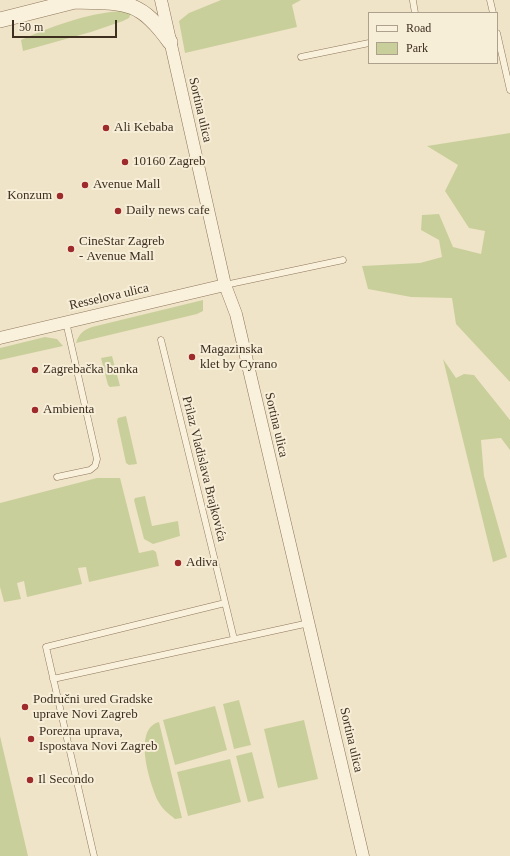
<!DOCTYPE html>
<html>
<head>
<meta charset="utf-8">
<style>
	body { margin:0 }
	#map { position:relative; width:510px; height:856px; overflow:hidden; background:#f0e4c8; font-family:Georgia,serif }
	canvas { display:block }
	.legend { position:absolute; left:368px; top:12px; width:130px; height:52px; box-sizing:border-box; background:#f7eed8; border:1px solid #ada18e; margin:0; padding:5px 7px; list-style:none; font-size:12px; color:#3d2e20 }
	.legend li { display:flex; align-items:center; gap:8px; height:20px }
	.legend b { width:20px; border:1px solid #ada18e }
	.scale { position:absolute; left:12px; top:20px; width:105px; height:18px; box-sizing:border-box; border:2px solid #3d2e20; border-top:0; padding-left:5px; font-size:12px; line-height:14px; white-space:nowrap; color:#3d2e20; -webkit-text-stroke:3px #f7eed8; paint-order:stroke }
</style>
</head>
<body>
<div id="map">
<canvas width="510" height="856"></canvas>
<ul class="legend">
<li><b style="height:5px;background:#faf1dc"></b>Road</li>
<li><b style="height:11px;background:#c9cf9b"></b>Park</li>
</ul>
<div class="scale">50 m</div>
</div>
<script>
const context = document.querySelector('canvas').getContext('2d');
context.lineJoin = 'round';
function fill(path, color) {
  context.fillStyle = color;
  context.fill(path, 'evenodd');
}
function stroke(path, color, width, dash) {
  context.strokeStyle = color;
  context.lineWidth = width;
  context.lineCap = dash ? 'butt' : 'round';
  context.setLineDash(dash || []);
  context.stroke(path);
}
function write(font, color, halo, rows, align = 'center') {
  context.font = font + ' Georgia,serif';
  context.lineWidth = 4;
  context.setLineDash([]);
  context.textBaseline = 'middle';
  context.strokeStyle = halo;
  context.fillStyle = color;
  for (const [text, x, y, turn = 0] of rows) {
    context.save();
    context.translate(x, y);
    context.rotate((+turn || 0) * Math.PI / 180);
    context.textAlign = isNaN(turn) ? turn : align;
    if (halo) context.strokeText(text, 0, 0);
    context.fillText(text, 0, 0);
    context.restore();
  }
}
fill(new Path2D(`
	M221,0H301L292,5L297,27L185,53L179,21L189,13Z
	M120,11L131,13L129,18L123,21L91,32L23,51L21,40C52,26 85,14 120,11Z
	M510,133V382L456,324L452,298L411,297L368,289L362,266L420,263L442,257L439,240L421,230L422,215L439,214L453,247L481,254L485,231L469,228L445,191L458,165L427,146Z
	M203,300V311L197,314L76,343C79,334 83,330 92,327Z
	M45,337L57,339L63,346L0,360V348Z
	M112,356L120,386L110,387L108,385L101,358Z
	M443,359L456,378L464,374L474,375L510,420V450L501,438L481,440L484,476L507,557L493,562Z
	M126,416L137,464L129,465L126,463L117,421L118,418Z
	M97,478H120L139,553L153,550L156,552L159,566L89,582L86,567L78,568L82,584L27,597L24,581L17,583L21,599L4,602L0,587V503Z
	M145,496L152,526L178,521L180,536L153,544L144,539L134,500L135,498Z
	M239,700L251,745L234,749L223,704Z
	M215,706L227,750L175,765L163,720Z
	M304,720L318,779L278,788L264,729Z
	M159,722L182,818L175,819C169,814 162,809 158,801C150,784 132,729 159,722Z
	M0,736L28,856H0Z
	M252,752L264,798L248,802L236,756Z
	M230,759L241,802L188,816L177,772Z`), '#c9cf9b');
const service = new Path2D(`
	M490,0L493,13
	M413,1L415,13
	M497,33L510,90
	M301,57L369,43
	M225,285L343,260
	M161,340L234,639
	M57,477L90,470L95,466L97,459L66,322
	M53,679L309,623
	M94,856L46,647L225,603`);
const minor = new Path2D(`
	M161,0L225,285L236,314L363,856
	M0,338L225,285`);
const tertiary = new Path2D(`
	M74,1C126,2 140,0 170,42
	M0,20L79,0`);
stroke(service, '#8d765c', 7);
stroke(minor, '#8d765c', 13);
stroke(tertiary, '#8d765c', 16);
stroke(service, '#faf1dc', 6);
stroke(minor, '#faf1dc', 12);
stroke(tertiary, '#faf1dc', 15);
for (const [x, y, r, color] of [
	[106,128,4,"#9e2a2b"],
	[125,162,4,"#9e2a2b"],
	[85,185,4,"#9e2a2b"],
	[60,196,4,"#9e2a2b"],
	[118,211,4,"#9e2a2b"],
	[71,249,4,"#9e2a2b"],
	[192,357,4,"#9e2a2b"],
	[35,370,4,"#9e2a2b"],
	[35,410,4,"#9e2a2b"],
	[178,563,4,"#9e2a2b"],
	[25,707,4,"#9e2a2b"],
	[31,739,4,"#9e2a2b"],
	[30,780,4,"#9e2a2b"]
]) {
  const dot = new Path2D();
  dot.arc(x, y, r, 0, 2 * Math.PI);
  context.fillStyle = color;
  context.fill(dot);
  stroke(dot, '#f7eed8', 1.5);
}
write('13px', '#3d2e20', '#f7eed8', [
	["Sortina ulica",200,110,77],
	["Resselova ulica",109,297,-13],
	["Sortina ulica",276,425,77],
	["Prilaz Vladislava Brajkovića",204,469,76],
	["Sortina ulica",351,740,77]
]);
write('13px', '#3d2e20', '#f7eed8', [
	["Ali Kebaba",114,128],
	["10160 Zagreb",133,162],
	["Avenue Mall",93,185],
	["Konzum",52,196,"right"],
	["Daily news cafe",126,211],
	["CineStar Zagreb",79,242],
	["- Avenue Mall",79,257],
	["Magazinska",200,350],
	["klet by Cyrano",200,365],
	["Zagrebačka banka",43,370],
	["Ambienta",43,410],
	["Adiva",186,563],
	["Područni ured Gradske",33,700],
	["uprave Novi Zagreb",33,715],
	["Porezna uprava,",39,732],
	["Ispostava Novi Zagreb",39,747],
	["Il Secondo",38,780]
], 'left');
</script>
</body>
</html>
